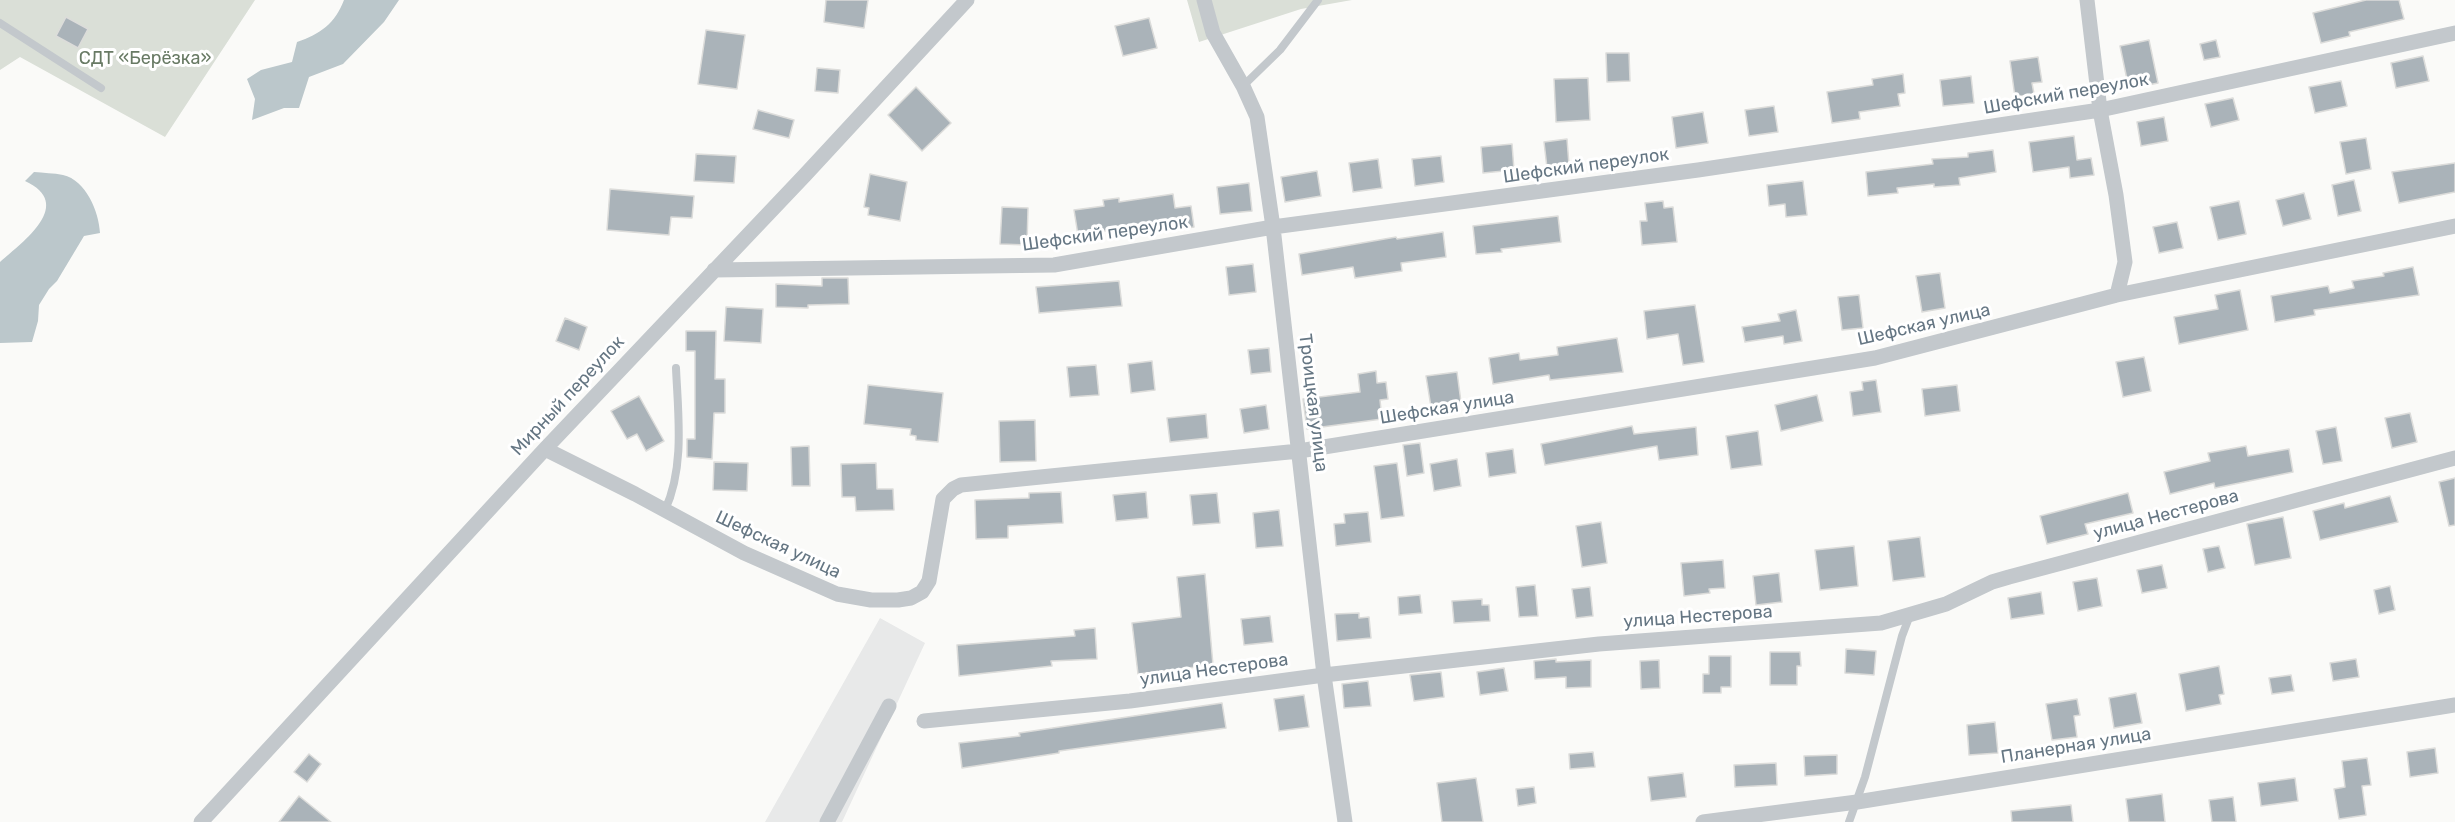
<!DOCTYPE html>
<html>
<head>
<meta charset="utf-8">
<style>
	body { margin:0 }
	canvas { display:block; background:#fafaf8 }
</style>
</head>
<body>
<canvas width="2455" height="822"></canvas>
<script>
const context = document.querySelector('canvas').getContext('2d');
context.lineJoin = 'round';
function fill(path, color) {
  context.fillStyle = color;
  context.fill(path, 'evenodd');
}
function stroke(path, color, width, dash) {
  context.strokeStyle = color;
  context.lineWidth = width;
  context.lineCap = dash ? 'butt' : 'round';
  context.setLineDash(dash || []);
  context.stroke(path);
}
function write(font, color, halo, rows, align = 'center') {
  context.font = font + ' Rubik,sans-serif';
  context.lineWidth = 6;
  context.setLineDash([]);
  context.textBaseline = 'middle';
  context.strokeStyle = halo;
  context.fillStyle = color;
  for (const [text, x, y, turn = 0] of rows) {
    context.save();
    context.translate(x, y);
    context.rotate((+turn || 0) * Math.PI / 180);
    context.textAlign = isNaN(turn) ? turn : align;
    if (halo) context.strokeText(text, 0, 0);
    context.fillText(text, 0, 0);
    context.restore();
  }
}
fill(new Path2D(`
	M880,618L925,643L842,822H765Z`), '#e8e9e9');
fill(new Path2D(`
	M0,0H255L165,137L20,57L0,70Z
	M1187,0H1352L1301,9L1199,42Z`), '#dadfd7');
fill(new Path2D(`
	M344,0H399L384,22L343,64L309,77L299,108H284L252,120L255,99L247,79L261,70L292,62L297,42C320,34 335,24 344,0Z
	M34,172C43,173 54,173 63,175C86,180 99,212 100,233L84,236L57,281L49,289L39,305L38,321L32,342L0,343V262C24,241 75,204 25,181Z`), '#bbc7cb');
const building = new Path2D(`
	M826,0H868L864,28L824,22Z
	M2366,0H2399L2404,19L2349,32L2350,36L2321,43L2313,13Z
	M66,17L88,29L78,48L56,36Z
	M1149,18L1157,48L1123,56L1115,26Z
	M706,30L745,35L737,89L698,84Z
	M2149,40L2158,83L2129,89L2120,46Z
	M2216,40L2220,57L2204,60L2200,44Z
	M1606,53H1629L1630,81L1607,82Z
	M2423,56L2429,81L2396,88L2391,63Z
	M2038,57L2042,82L2032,83L2034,94L2015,97L2010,61Z
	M817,68L840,70L838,93L815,91Z
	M1903,74L1905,93L1898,94L1900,106L1859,112L1860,119L1832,123L1827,92L1873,85L1872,79Z
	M1971,76L1974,103L1943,106L1940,80Z
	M1588,78L1590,120L1556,122L1554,79Z
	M2341,81L2347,106L2315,113L2309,87Z
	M916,87L951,123L922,151L888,115Z
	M2233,98L2239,120L2211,127L2205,104Z
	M1774,106L1778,132L1749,136L1745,110Z
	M758,110L794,120L789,138L753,129Z
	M1703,112L1708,143L1676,148L1672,117Z
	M2164,117L2168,141L2141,146L2137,122Z
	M2074,136L2077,160L2091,158L2094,175L2070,178L2069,167L2033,172L2029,142Z
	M2366,138L2371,169L2346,174L2340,142Z
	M1567,139L1569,165L1547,168L1544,142Z
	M1512,144L1514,170L1483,173L1481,147Z
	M1993,150L1996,172L1959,178L1960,185L1934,187V184L1897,188L1898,193L1868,196L1866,172L1933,164L1932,159L1968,157V153Z
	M696,154L736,156L734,183L694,181Z
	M1441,156L1444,182L1415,186L1412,159Z
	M1378,159L1382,188L1353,192L1349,163Z
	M2455,163V192L2399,203L2392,172Z
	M1317,171L1321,196L1285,202L1281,177Z
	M870,174L907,182L900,221L868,215L869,208L864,207Z
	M2354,180L2361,211L2338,216L2332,185Z
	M1803,181L1807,215L1786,217L1785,204L1769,206L1767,185Z
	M1249,183L1252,211L1220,214L1217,187Z
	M610,189L694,196L692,218L671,217L669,235L607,230Z
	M2304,193L2311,219L2283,226L2276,200Z
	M1173,194L1175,208L1191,206L1194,227L1174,230L1173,222L1078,235L1074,210L1104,206L1103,200L1119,198V202Z
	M1663,201L1664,208L1673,207L1677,242L1642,245L1640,221H1647L1645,203Z
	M2239,201L2246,234L2218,240L2210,207Z
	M1002,207L1028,208L1027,245L1000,244Z
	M1558,216L1561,242L1501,249L1502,252L1476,254L1473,226Z
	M2177,222L2183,248L2159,253L2153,227Z
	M1443,232L1446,257L1401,263L1402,271L1355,278L1353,267L1302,275L1299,254L1396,237L1397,239Z
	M1253,264L1256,292L1229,295L1226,267Z
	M2413,267L2419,295L2314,310L2315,315L2275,322L2271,296L2328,286L2330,293L2354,288L2352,281L2384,276L2383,273Z
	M1940,273L1945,308L1922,312L1916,276Z
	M822,278H848L849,304L808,305V308L776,307V284L822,286Z
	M1119,281L1122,306L1039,313L1036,287Z
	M2240,290L2248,330L2179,344L2174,317L2218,309L2215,295Z
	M1859,295L1863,328L1842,330L1838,297Z
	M1695,305L1704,362L1683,365L1678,334L1647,339L1644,311Z
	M726,307L763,309L761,343L724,341Z
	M1796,310L1802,341L1784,344L1783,336L1745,342L1742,327L1780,321L1778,314Z
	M565,318L587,327L579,350L556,341Z
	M686,331H716L715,379H725V413H714L712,459L687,457V439H695V351H686Z
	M1617,338L1623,372L1550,380L1549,375L1493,384L1489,358L1519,353L1520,360L1558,355L1557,347Z
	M1269,348L1271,372L1251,374L1248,350Z
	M2144,357L2151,391L2123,397L2116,362Z
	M1152,361L1155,390L1131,393L1128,364Z
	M1096,365L1099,395L1070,397L1067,367Z
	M1376,371L1377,383L1386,382L1388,399L1380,400L1382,419L1307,429L1303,399L1360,392L1358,374Z
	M1457,372L1461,402L1431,407L1426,376Z
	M1876,380L1881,412L1853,416L1850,392L1863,390L1862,382Z
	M868,385L943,393L938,442L916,440V436L910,435L911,429L864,424Z
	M1957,385L1960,411L1925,416L1922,389Z
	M1817,395L1823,421L1781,431L1775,405Z
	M639,396L664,441L646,451L637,434L627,439L611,411Z
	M1266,405L1269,429L1244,433L1240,409Z
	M2410,413L2417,442L2392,448L2385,418Z
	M1206,414L1208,438L1170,442L1167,418Z
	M1035,420L1036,461L1000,462L999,421Z
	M1632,426L1634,434L1696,427L1698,455L1659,460L1657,446L1545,465L1541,444Z
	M2336,427L2342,461L2323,464L2316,431Z
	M1758,431L1762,465L1731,469L1726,436Z
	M1420,443L1424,473L1407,476L1403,445Z
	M809,446L810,486H792L791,447Z
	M2246,446L2248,456L2289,449L2293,472L2215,488L2214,483L2170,494L2164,472L2210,461L2208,453Z
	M1513,449L1516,473L1489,477L1486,453Z
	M1457,459L1461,486L1434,491L1430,464Z
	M714,462L748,463L747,491L713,490Z
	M876,463L877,489H893L894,510L856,511L855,497H842L841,464Z
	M1397,463L1404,516L1381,519L1374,466Z
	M2455,478V525L2449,526L2439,482Z
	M1061,492L1063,523L1008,526V538L976,539L975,500L1029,498V493Z
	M1146,492L1148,518L1116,521L1113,495Z
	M1217,493L1220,523L1193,525L1190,495Z
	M2128,493L2133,513L2085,524L2088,534L2047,544L2040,516Z
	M2390,496L2398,522L2320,540L2313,511L2344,503L2345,508Z
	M1279,510L1283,546L1256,548L1253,513Z
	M1368,512L1371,542L1336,546L1334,524L1345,523L1344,514Z
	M2283,517L2291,558L2255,565L2247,524Z
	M1601,522L1607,563L1582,567L1576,526Z
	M1920,537L1925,577L1893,581L1888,541Z
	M1854,546L1858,586L1820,590L1815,550Z
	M2219,546L2225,568L2208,572L2203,549Z
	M1723,560L1725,588L1709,589L1710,593L1684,596L1681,563Z
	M2162,565L2167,588L2142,593L2137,570Z
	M1779,573L1782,602L1756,605L1753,576Z
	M1205,574L1213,665L1138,674L1132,623L1181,617L1177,577Z
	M2097,578L2102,606L2078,611L2073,582Z
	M1535,585L1538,616L1519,617L1516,587Z
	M2390,586L2395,610L2379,614L2374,590Z
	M1590,587L1593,616L1576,618L1572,589Z
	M2041,592L2044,614L2011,619L2008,598Z
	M1420,595L1422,613L1399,615L1398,597Z
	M1482,599V605H1489L1490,621L1454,623L1452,601Z
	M1359,613V618L1369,617L1371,638L1337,641L1335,614Z
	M1270,616L1273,642L1244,645L1241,619Z
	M1095,628L1097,659L1051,661L1052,666L959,676L957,645L1075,636L1074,630Z
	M1846,649L1876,651L1874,675L1845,673Z
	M1770,652H1800L1801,666H1797V685H1770Z
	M1709,656H1731V687H1721V693H1703V674H1709Z
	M1556,659V662L1591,660V687L1566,688V677L1535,679L1534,661Z
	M2356,659L2359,677L2333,681L2330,663Z
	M1659,660L1660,688L1641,689L1640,661Z
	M2219,666L2224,694L2219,695L2221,704L2186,711L2179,674Z
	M1504,668L1508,691L1480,695L1477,672Z
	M1441,672L1444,697L1414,701L1410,675Z
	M2291,675L2294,691L2272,694L2269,678Z
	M1368,681L1371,706L1344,708L1342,684Z
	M2136,693L2142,723L2114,728L2109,698Z
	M1304,695L1309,727L1279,731L1274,699Z
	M2077,699L2080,715L2074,716L2077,737L2052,740L2046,704Z
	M1222,703L1226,728L1059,751V753L962,768L959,743L1020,736L1019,733Z
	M1995,722L1998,753L1969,755L1967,725Z
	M2435,748L2438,773L2410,777L2407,752Z
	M1593,752L1595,767L1570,769L1569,754Z
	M309,754L321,764L307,782L294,772Z
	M1837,755V774L1805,776L1804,756Z
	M2367,758L2371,785L2362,786L2366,815L2339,819L2334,789L2345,787L2342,761Z
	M1776,763L1777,785L1735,787L1734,765Z
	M1683,773L1686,797L1651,801L1648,777Z
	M1476,778L1483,822H1442L1437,783Z
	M2295,778L2298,801L2261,806L2258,783Z
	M1534,787L1536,803L1518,806L1516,789Z
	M2162,794L2165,822H2129L2126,799Z
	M299,796L331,822H279Z
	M2233,797L2236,822H2212L2209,800Z
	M2071,805L2073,822H2012L2011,811Z`);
fill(building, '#aab3b9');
stroke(building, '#dcdcda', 1.5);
stroke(new Path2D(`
	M0,23L101,88
	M1243,86L1280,50L1318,0
	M665,510C685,467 678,414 676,368
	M1849,822L1865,777L1902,636L1910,615`), '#c3c8cc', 8);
stroke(new Path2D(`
	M1204,0L1213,33L1243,86L1257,117L1273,227L1324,675L1345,822
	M2087,0L2100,110L2116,195L2125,262L2117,295
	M714,270L1054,265L1273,227L1698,170L2100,110L2455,33
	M545,449L635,494L744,553L837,594L871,600H898L911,598L922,592L929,581L943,499L953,489L961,485L1299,451L1875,358L2117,295L2455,226
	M924,721L1130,701L1324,675L1599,644L1881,623L1946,604L1992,582L2009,577L2455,458
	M201,822L545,449L805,175L967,0
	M827,822L889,706
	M1703,822L1857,802L2455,705`), '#c3c8cc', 15);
write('18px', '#687a64', '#fff', [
	["СДТ «Берёзка»",145,59]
]);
write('18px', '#657683', '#fff', [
	["Шефский переулок",2066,94,-10],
	["Шефский переулок",1586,166,-8],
	["Шефский переулок",1105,234,-8],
	["Шефская улица",1924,325,-13],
	["Мирный переулок",568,396,-47],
	["Троицкая улица",1313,403,83],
	["Шефская улица",1447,408,-9],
	["улица Нестерова",2166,515,-15],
	["Шефская улица",778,545,25],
	["улица Нестерова",1698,617,-4],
	["улица Нестерова",1214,670,-8],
	["Планерная улица",2076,746,-9]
]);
</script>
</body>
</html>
